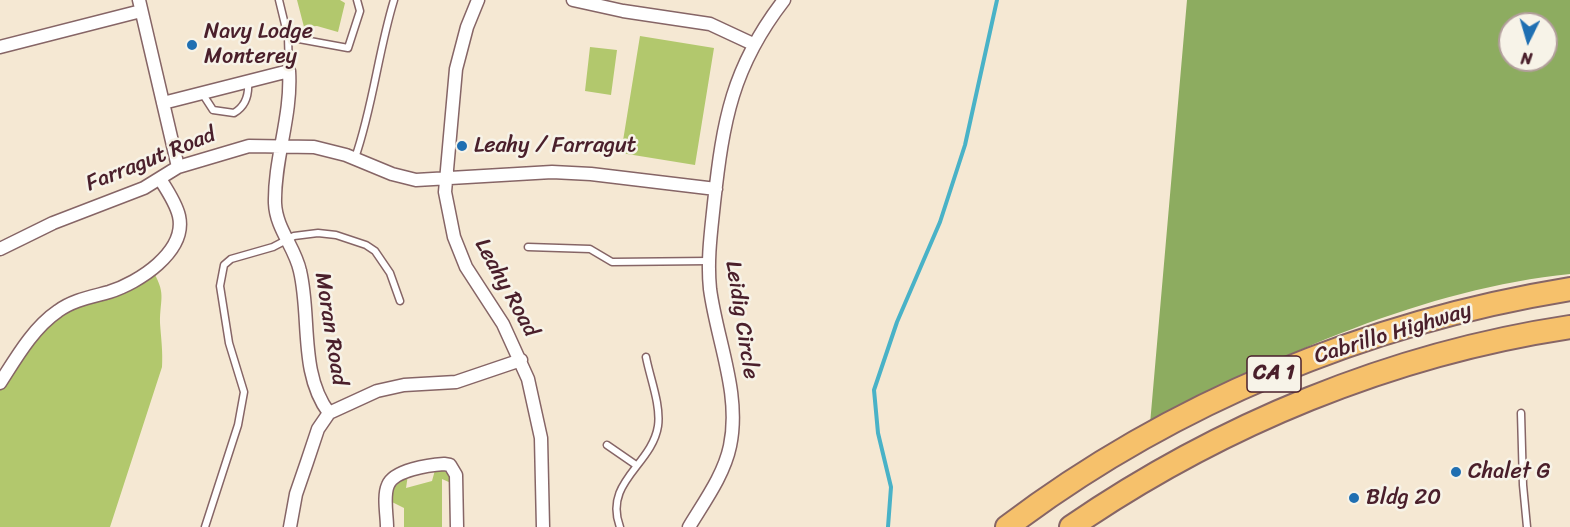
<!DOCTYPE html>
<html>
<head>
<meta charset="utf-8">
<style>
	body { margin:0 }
	#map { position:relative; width:1570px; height:527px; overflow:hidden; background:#f5e8d3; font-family:Sriracha,sans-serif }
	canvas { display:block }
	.north { position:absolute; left:1498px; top:12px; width:60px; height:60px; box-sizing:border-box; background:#f7f3e8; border:2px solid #b29e9c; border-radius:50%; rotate:185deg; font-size:16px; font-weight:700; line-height:24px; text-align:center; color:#4a1f2b }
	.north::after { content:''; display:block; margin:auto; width:21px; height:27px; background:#1f6fb2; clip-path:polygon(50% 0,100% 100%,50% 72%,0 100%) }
</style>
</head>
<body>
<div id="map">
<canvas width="1570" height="527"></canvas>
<div class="north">N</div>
</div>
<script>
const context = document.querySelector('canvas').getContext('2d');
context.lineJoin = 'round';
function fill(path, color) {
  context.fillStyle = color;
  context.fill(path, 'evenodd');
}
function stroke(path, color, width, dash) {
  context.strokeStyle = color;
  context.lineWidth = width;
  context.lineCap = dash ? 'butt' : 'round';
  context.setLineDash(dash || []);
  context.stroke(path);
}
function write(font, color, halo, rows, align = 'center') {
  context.font = font + ' Sriracha,sans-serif';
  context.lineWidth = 5;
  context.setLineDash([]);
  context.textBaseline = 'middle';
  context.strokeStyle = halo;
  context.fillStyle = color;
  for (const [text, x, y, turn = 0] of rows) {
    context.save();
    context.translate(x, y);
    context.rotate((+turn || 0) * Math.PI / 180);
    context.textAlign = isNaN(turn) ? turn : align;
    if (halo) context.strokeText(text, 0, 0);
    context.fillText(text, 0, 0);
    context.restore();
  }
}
fill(new Path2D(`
	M297,0H340L345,3L338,32L317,26L304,27Z
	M640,36L714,48L695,165L621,153Z
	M590,47L617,50L611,95L585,91Z
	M151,268C167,294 160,297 160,323C161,338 163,351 162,367L110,527H0V383L41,326Z
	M439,469L450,474L451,483L442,479V527H404V508L392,502L393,488L408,475L406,488L432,481L435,470Z`), '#b2c86d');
fill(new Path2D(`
	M1187,0H1570V274C1428,288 1275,355 1150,424ZM1510,24H1546V60H1510Z`), '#8dac60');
stroke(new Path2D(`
	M888,527L891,487L878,433L874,390L897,322L940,222L965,145L997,0`), '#49b2c7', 4);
const service = new Path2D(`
	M279,0L288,37L289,71
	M288,37L348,48L360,11L357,0
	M202,93L213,110L234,113C246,106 249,95 248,82
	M355,158C373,107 378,52 394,0
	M528,247L590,249L612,262L709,261
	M1521,413L1523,485L1527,527
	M607,445L636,465
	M205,527L238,425L244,392L229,343L220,286L224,265L231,259L273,247L294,236L318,233L336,235L366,245L375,251L390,273L400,301
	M620,527C603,482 652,465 658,426C661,405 650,378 646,357`);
const minor = new Path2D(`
	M139,0L178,167
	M478,0L467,27L456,69L445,192L454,237L466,267L503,324L528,379L541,438L543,527
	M573,0L623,11L710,24L753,44
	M0,47L141,11
	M163,103L289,71C292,116 274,159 275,203C276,229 295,247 300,271C311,317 299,373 329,413
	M0,249L53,223L144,188L178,167L249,146L314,147L346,155L392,174L416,180L552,172L591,174L716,189
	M0,383C16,358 33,328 58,311C73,300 91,297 109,292C138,283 187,252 179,216C176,203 167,190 160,179
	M290,527L296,494L307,462L318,429L329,413L377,391L404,385L456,382L521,360
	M387,527C387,515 383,496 388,485C394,470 429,465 444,464L450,465L456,475L457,527
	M689,527C704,502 724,475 730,446C741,394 717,341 710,289C707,260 711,232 714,203C723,121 732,67 784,0`);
const motorway = new Path2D(`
	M1007,527C1171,403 1367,322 1570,289
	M1071,527C1220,425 1391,354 1570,327`);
stroke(service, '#866566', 9);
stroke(minor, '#866566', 15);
stroke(motorway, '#866566', 26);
stroke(service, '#fff', 6);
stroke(minor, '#fff', 12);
stroke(motorway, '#f6c16b', 22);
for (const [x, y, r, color] of [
	[192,45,6,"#1f6fb2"],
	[462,146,6,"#1f6fb2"],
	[1456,472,6,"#1f6fb2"],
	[1354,498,6,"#1f6fb2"]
]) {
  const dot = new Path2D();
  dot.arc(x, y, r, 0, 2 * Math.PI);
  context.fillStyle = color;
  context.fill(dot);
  stroke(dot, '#f7f3e8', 2);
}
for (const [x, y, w] of [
	[1274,374,54]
]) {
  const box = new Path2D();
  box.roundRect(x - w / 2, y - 18, w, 36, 4.5);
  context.fillStyle = '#f7f3e8';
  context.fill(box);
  stroke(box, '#4a1f2b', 1.5);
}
write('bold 21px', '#4a1f2b', null, [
	["CA 1",1274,374]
]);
write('22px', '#4a1f2b', '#f7f3e8', [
	["Navy Lodge",204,32],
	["Monterey",204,57],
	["Leahy / Farragut",474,146],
	["Chalet G",1468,472],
	["Bldg 20",1366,498]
], 'left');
write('22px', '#4a1f2b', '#f7f3e8', [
	["Farragut Road",151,160,-22],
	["Leahy Road",506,288,61],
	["Leidig Circle",741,320,81],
	["Moran Road",330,329,81],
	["Cabrillo Highway",1393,334,-17]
]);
</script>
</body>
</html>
